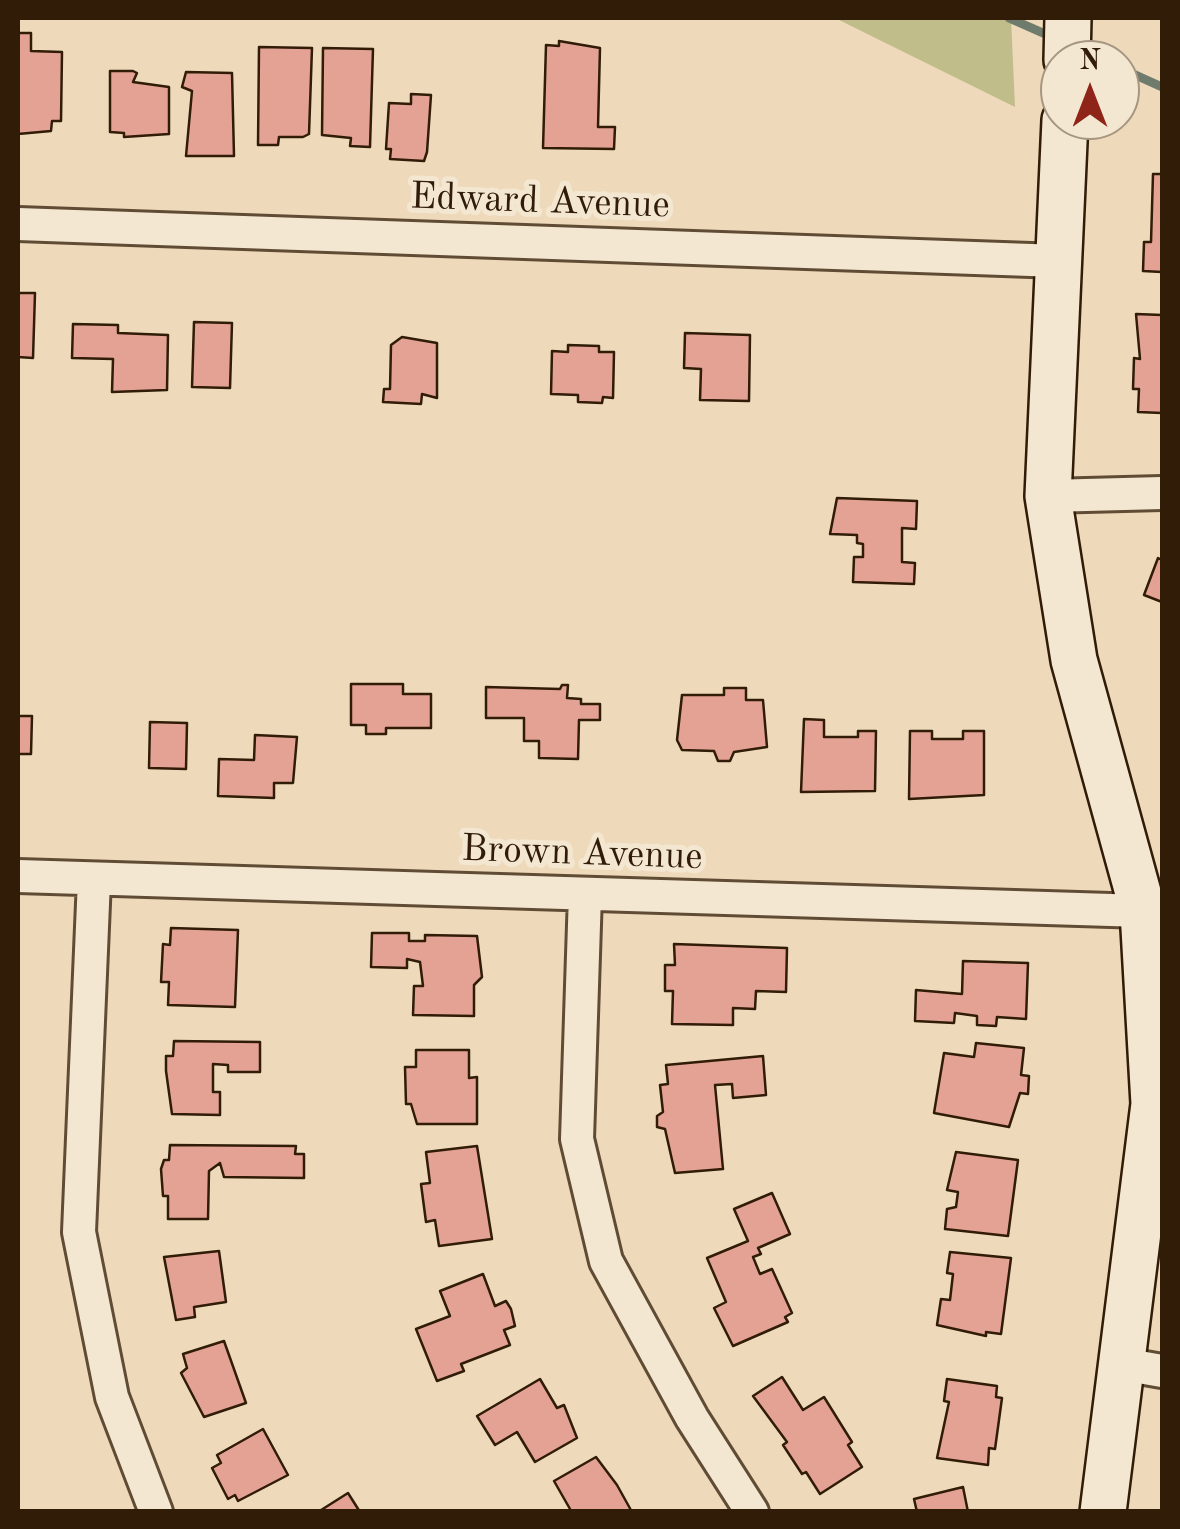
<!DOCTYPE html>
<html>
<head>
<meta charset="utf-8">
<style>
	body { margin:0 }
	#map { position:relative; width:1180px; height:1529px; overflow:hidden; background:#eedaba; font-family:"Old Standard TT",serif }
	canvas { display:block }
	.frame { position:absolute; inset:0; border:20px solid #301c07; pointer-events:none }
	.north { position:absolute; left:1040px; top:40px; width:100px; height:100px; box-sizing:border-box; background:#f4e7d2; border:2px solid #a69681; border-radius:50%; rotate:0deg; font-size:28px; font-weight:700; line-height:40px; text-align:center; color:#301c07 }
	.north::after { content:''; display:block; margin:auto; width:35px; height:45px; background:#8f2418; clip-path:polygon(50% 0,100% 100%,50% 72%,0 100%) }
</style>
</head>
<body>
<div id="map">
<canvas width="1180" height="1529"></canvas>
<div class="frame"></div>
<div class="north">N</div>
</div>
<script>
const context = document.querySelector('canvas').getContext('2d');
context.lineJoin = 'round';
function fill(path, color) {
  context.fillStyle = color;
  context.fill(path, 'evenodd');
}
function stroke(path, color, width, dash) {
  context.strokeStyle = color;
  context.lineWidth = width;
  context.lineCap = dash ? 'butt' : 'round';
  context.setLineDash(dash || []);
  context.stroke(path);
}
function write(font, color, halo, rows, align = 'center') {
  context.font = font + ' "Old Standard TT",serif';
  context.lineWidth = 10;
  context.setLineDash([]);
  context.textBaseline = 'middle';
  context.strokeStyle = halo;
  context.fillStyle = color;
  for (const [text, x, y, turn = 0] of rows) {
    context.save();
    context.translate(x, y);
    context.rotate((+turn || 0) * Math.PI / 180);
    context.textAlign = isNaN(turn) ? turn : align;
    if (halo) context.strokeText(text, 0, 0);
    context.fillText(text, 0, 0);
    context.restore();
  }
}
fill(new Path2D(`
	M835,18H1011L1015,107Z`), '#c0bd8b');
stroke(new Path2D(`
	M1009,18L1052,37
	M1080,49L1103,60
	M1120,68L1162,87`), '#6f7b6c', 9);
const building = new Path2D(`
	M18,33H31V51L62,52L61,121H52L51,131L18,134Z
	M559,41L600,48L598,127H615L614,149L543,148L546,45L559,46Z
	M259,47L312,48L309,134L303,137H279L278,145H258Z
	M323,48L373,49L370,147L350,146L351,138L322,135Z
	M110,71H133L137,73L133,82L169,87V134L124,137V133L110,132Z
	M186,72L232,73L234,156H186L192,91L182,87Z
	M411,94L431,95L427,152L424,161L390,159L391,149H386L389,103L411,104Z
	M1153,174H1162V272L1143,271L1144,242H1151Z
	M18,293H35L33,358L18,357Z
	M1136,314L1162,315V413L1138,412L1139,389H1133L1134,358L1140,359Z
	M194,322L232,323L230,388L192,387Z
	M73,324L118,325V333L168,335L167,390L112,392L113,359L72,358Z
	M685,333L750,335L749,401L700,400L701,369L684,368Z
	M402,337L437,343V398L422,394L421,404L383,402L384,389H390L391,345Z
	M568,345L599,346V352H614L613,398L603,397L602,403L578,402V395L551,394L552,351L568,352Z
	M837,498L917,501L916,529L902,528V562L915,563L914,584L853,582L854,557H863V544L857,543V535L830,534Z
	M1158,558L1162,560V602L1144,595Z
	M351,684H403V694H431V728H386V734H366V725H351Z
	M562,685H568L567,698L581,699V704H600V720H579L578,759L539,758V741H524V718H486V687L560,689Z
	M724,688H746V700H763L767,747L734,752L730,761H718L714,751L682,750L677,740L682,695H724Z
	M18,716H32L31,754H18Z
	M804,719L824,720V737H858V731H876L875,791L801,792Z
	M150,722L187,723L186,769L149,768Z
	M910,731H932V739H963V731H984V795L909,799Z
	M255,735L297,737L293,783H274V798L218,796L219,759L254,760Z
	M171,928L238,930L235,1007L168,1005L169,982H161L163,944L170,945Z
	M372,933H409V941H425V935L477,936L482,977L474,985V1016L413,1015L414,986H423L420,962L407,959V968L371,967Z
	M674,944L787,948L786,992L756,991L755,1009L733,1008V1025L672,1024L673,991H665V965H675Z
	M963,961L1028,963L1026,1019L997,1017L996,1026L977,1025V1016L955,1013L954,1023L915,1021L916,990L962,994Z
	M174,1041L260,1042V1072H228V1065L213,1064V1092H220V1115L172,1114L166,1071V1056H173Z
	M976,1043L1024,1048L1021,1075L1029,1076L1028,1094L1020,1093L1009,1127L934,1113L944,1053L974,1057Z
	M416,1050H469V1078L477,1077V1124H417L411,1104H406L405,1067H416Z
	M763,1056L766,1095L733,1098L732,1084L715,1085L723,1169L675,1173L665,1129L657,1127V1116L663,1112L660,1085L668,1084L666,1065Z
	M170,1145L296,1146L295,1154H304V1178L224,1177L220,1163L209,1171L208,1219H168V1196H163L161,1169L164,1160H169Z
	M477,1146L492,1239L439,1246L435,1220L426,1222L421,1184L430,1183L426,1152Z
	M956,1152L1018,1160L1008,1236L945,1229L947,1209L956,1207L958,1192L947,1190Z
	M772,1193L790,1234L758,1248L761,1254L753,1257L760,1274L772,1269L792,1313L785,1317L788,1322L733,1346L714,1308L726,1302L707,1258L748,1241L734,1209Z
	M219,1251L226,1302L194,1307L195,1317L176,1320L164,1257Z
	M950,1252L1011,1258L1001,1334L986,1332V1336L937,1325L941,1299L950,1300L953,1274L947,1273Z
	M483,1274L495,1306L506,1301L511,1309L515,1326L504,1330L510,1345L461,1364L464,1371L437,1381L416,1329L450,1316L440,1291Z
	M224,1341L246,1403L204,1417L181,1373L187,1368L183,1354Z
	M782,1377L803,1410L824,1397L852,1442L848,1445L862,1467L820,1494L806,1472L802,1474L783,1445L787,1442L753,1396Z
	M540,1379L557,1408L564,1405L577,1438L535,1462L517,1432L495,1445L477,1416Z
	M947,1379L997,1386L996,1397L1002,1398L995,1449L989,1448L988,1465L937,1458L949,1402L944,1401Z
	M263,1429L288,1475L238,1501L235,1495L228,1499L212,1468L221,1463L217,1455Z
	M596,1457L617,1485L632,1512H567L570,1509L554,1481Z
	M963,1487L968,1512H917L914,1499Z
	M348,1493L360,1512H318Z`);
fill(building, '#e4a295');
stroke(building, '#301c07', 2.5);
const minor = new Path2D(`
	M18,224L1059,261
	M1048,496L1162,493
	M18,876L1143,911
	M94,880L79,1232L112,1397L156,1512
	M585,894L577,1139L606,1261L692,1418L752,1512
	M1122,1364L1162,1371`);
const secondary = new Path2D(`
	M1067,60L1068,18
	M1065,120L1048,496L1074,660L1143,911L1154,1104L1103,1512`);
stroke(minor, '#604c34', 38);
stroke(secondary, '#301c07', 50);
stroke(minor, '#f4e7d2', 32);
stroke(secondary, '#f4e7d2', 45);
write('38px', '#301c07', '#f4e7d2', [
	["Edward Avenue",540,202,2],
	["Brown Avenue",582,854,2]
]);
</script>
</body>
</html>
